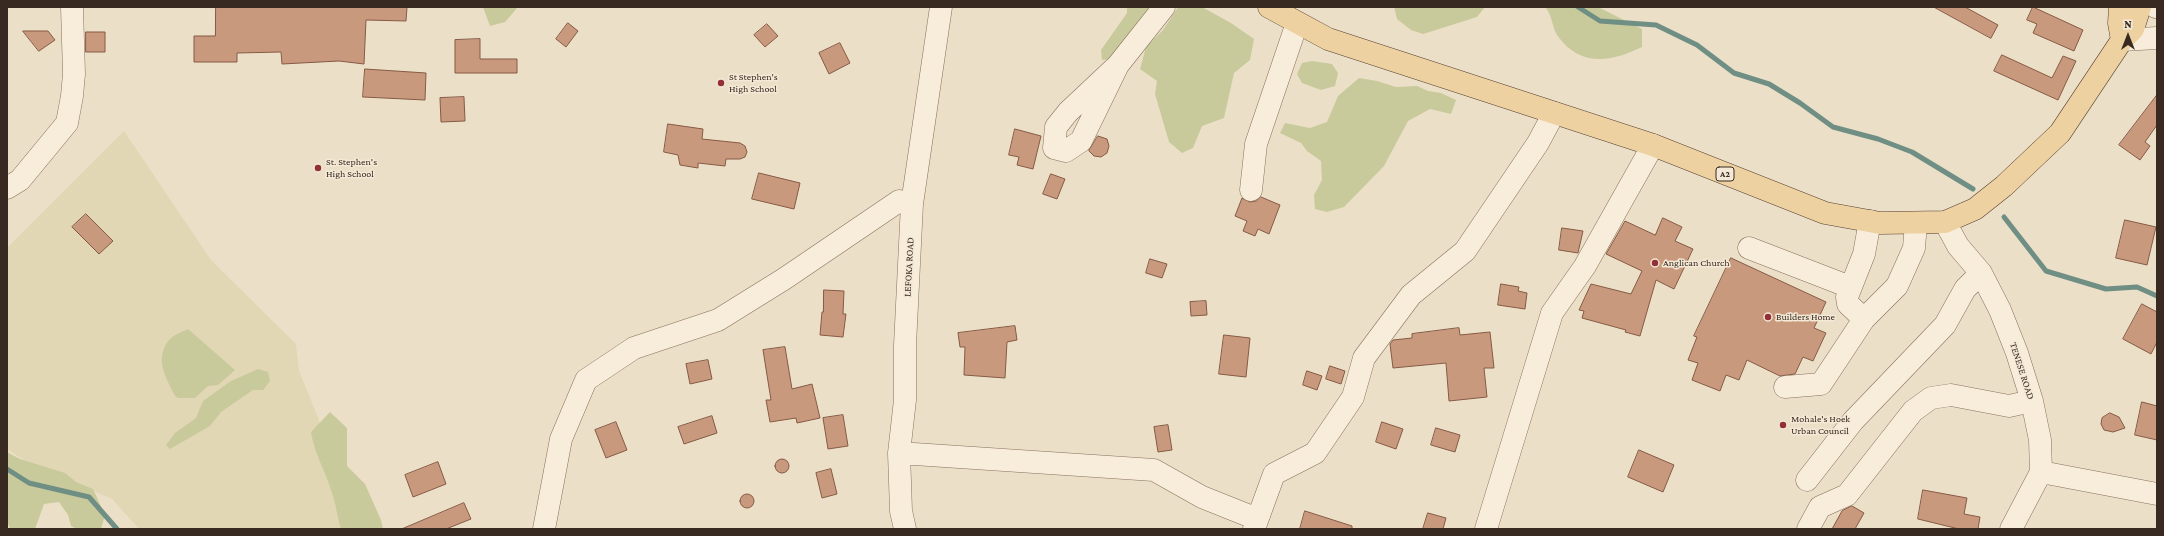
<!DOCTYPE html>
<html>
<head>
<meta charset="utf-8">
<style>
	body { margin:0 }
	#map { position:relative; width:2164px; height:536px; overflow:hidden; background:#ecdfc7; font-family:"Crimson Pro",serif }
	canvas { display:block }
	.frame { position:absolute; inset:0; border:8px solid #382a20; pointer-events:none }
	.north { position:absolute; left:2108px; top:16px; width:40px; height:40px; -webkit-text-stroke:3px #f4e9d6; paint-order:stroke; rotate:0deg; font-size:11px; font-weight:700; line-height:16px; text-align:center; color:#382a20 }
	.north::after { content:''; display:block; margin:auto; width:14px; height:18px; background:#382a20; clip-path:polygon(50% 0,100% 100%,50% 72%,0 100%) }
</style>
</head>
<body>
<div id="map">
<canvas width="2164" height="536"></canvas>
<div class="frame"></div>
<div class="north">N</div>
</div>
<script>
const context = document.querySelector('canvas').getContext('2d');
context.lineJoin = 'round';
function fill(path, color) {
  context.fillStyle = color;
  context.fill(path, 'evenodd');
}
function stroke(path, color, width, dash) {
  context.strokeStyle = color;
  context.lineWidth = width;
  context.lineCap = dash ? 'butt' : 'round';
  context.setLineDash(dash || []);
  context.stroke(path);
}
function write(font, color, halo, rows, align = 'center') {
  context.font = font + ' "Crimson Pro",serif';
  context.lineWidth = 3;
  context.setLineDash([]);
  context.textBaseline = 'middle';
  context.strokeStyle = halo;
  context.fillStyle = color;
  for (const [text, x, y, turn = 0] of rows) {
    context.save();
    context.translate(x, y);
    context.rotate((+turn || 0) * Math.PI / 180);
    context.textAlign = isNaN(turn) ? turn : align;
    if (halo) context.strokeText(text, 0, 0);
    context.fillText(text, 0, 0);
    context.restore();
  }
}
fill(new Path2D(`
	M124,131L211,260L296,344L299,371L332,452L356,529H139L112,499L27,462L7,449V248Z`), '#e2d7b4');
fill(new Path2D(`
	M483,7H518L505,22L490,26Z
	M1127,7H1152L1111,59L1102,60L1101,50L1127,13Z
	M1178,7H1202L1231,23L1254,39L1250,60L1234,73L1224,118L1202,126L1193,148L1182,153L1169,142L1155,94L1157,81L1140,69L1146,47L1163,30Z
	M1394,7H1485L1477,17L1423,34L1411,30L1397,19Z
	M1545,7H1598L1642,29V47C1611,62 1580,68 1557,35C1552,27 1552,14 1545,7Z
	M1312,61L1332,64L1338,73L1335,86L1321,90L1302,83L1297,74L1302,63Z
	M1359,78L1377,81L1396,87L1417,86L1428,91L1441,93L1456,100L1451,114L1430,109L1408,121L1384,166L1344,207L1327,212L1315,209L1314,195L1322,180L1321,161L1307,151L1301,143L1280,133L1285,123L1310,128L1327,122L1338,96Z
	M188,329L235,370L218,385L208,386L195,398H178L175,396C166,378 154,359 169,340C173,335 182,332 188,329Z
	M258,369L268,372L270,381L263,390H253L221,412L210,426L170,449L166,445L175,433L196,418L203,401L231,381Z
	M330,412L347,428V466L365,484L381,520L383,529H341C337,516 336,503 331,490C325,470 314,453 311,432Z
	M7,452L20,459L65,473L76,482L93,489L105,515L101,529H77L71,526L68,515L59,502L44,504L35,529H10L7,521Z`), '#c8ca9b');
stroke(new Path2D(`
	M1578,7L1600,21L1656,25L1697,45L1734,73L1769,84L1800,103L1833,127L1878,139L1912,152L1973,189
	M2004,217L2046,271L2106,289L2137,287L2157,296
	M7,469L29,483L89,497L117,529`), '#6f8e84', 5);
const building = new Path2D(`
	M216,7H407L406,21L366,20L364,64L339,61L282,64L281,52L237,53V62H194V36H215Z
	M1934,7H1965L1998,25L1991,38Z
	M2033,7L2083,30L2074,51L2033,33L2037,24L2027,20Z
	M568,23L578,31L566,47L556,39Z
	M767,24L778,36L765,47L754,35Z
	M23,31H48L55,40L39,51Z
	M86,32H105V52H86Z
	M480,39V59H517V73H455V40Z
	M840,43L850,63L829,74L819,53Z
	M2002,55L2052,78L2063,56L2076,61L2058,100L1994,71Z
	M365,69L426,73L425,100L363,97Z
	M2157,95V125L2145,142L2150,146L2140,160L2119,145Z
	M464,97L465,121L441,122L440,98Z
	M668,124L703,129L702,139L740,143L745,146L747,152L745,157L740,159H726L725,166L698,163V168L680,165L678,155L664,152Z
	M1015,129L1041,136L1033,169L1017,165L1019,157L1009,155Z
	M1098,136L1107,139L1109,146L1107,153L1101,157L1094,156L1089,151Z
	M759,173L800,183L794,209L752,199Z
	M1051,174L1065,179L1057,199L1043,194Z
	M1261,197L1280,205L1269,234L1258,229L1255,236L1243,231L1247,221L1235,216L1242,198L1250,202L1256,201Z
	M86,214L113,241L99,254L72,227Z
	M1663,218L1682,227L1675,241L1693,249L1674,289L1656,280L1640,336L1625,332L1626,330L1582,318L1584,311L1579,310L1591,284L1631,294L1642,271L1606,254L1625,221L1655,235Z
	M2125,220L2156,227L2147,265L2116,258Z
	M1562,228L1583,231L1578,253L1559,250Z
	M1731,258L1826,302L1814,328L1826,333L1813,361L1803,357L1795,374L1780,376L1747,360L1739,380L1726,375L1720,391L1692,380L1698,363L1688,360L1697,337L1694,336Z
	M1150,259L1167,264L1162,278L1146,273Z
	M1501,284L1519,287L1518,291L1527,293L1525,309L1498,305Z
	M824,290L844,291L843,314H846L843,337L820,335L822,312H823Z
	M1206,301L1207,315L1191,316L1190,302Z
	M2142,304L2157,312V342L2151,354L2123,339Z
	M1015,326L1017,340L1007,342L1005,378L964,375L965,347H960L958,333Z
	M1459,328L1460,335L1490,332L1494,368H1484L1487,397L1449,401L1446,363L1393,368L1390,344L1393,340L1412,338V334Z
	M1224,335L1250,338L1246,377L1219,374Z
	M785,347L792,389L812,384L820,418L797,423L796,418L770,422L766,400H771L763,350Z
	M708,360L712,379L690,384L686,364Z
	M1330,366L1345,371L1341,384L1326,379Z
	M1307,371L1322,376L1317,390L1303,385Z
	M2142,402L2157,406V440L2135,435Z
	M2110,413L2119,417L2125,428L2113,432L2104,430L2101,424L2102,418Z
	M843,415L848,446L828,449L823,418Z
	M712,416L717,433L684,444L678,427Z
	M616,422L627,450L606,458L595,430Z
	M1382,422L1403,429L1396,449L1376,442Z
	M1168,425L1172,450L1158,452L1154,427Z
	M1436,428L1460,435L1455,452L1431,445Z
	M1639,450L1674,465L1663,492L1628,477Z
	M775 466a7 7 0 1 1 14 0a7 7 0 1 1-14 0Z
	M438,462L446,484L413,497L405,475Z
	M831,469L837,494L822,498L816,473Z
	M1923,490L1967,498L1964,514L1980,517L1978,529H1959L1918,519Z
	M740 501a7 7 0 1 1 14 0a7 7 0 1 1-14 0Z
	M464,503L471,519L446,529H402Z
	M1852,506L1864,513L1855,529H1832L1842,511Z
	M1305,511L1352,526V529H1300Z
	M1428,513L1446,518L1443,529H1423Z`);
fill(building, '#c9997e');
stroke(building, '#855a44', 1);
const minor = new Path2D(`
	M2156,7H2157
	M2122,40L2157,38
	M1118,65L1081,141L1066,151L1054,148L1056,127L1068,112L1118,65L1164,7
	M7,188L20,180L67,123L72,96L74,74L72,7
	M1251,190L1256,144L1297,23
	M1945,222L1958,246L1981,273L2000,310L2017,353L2032,401L2040,440L2041,472L2011,529
	M1749,248L1850,287
	M1864,319L1848,304L1847,297L1864,254L1870,221
	M1785,387L1821,384L1864,319L1897,286L1914,248L1916,223
	M899,453L1154,470L1202,497L1257,519
	M2041,472L2157,494
	M1807,480L1853,421L1945,325L1965,289L1981,273
	M544,529L561,439L586,380L634,348L718,320L784,279L899,201L912,204
	M905,529L901,511L899,453L905,400V345L912,204L941,7
	M1254,529L1274,474L1315,453L1353,397L1364,358L1411,295L1465,251L1538,143L1554,113
	M1486,529L1552,313L1585,266L1653,145
	M1808,529L1820,507L1847,495L1913,411L1931,398L1951,395L2009,406L2032,401`);
const major = new Path2D(`
	M1269,7L1328,39L1653,145L1825,213L1880,223L1945,222L1975,209L2004,186L2060,133L2122,40L2133,29L2140,7
	M2120,7L2119,23L2122,40`);
stroke(minor, '#87715d', 23);
stroke(major, '#553f31', 23);
stroke(minor, '#f7edda', 22);
stroke(major, '#edd1a1', 22);
for (const [x, y, r, color] of [
	[721,83,4,"#933037"],
	[318,168,4,"#933037"],
	[1655,263,4,"#933037"],
	[1768,317,4,"#933037"],
	[1783,425,4,"#933037"]
]) {
  const dot = new Path2D();
  dot.arc(x, y, r, 0, 2 * Math.PI);
  context.fillStyle = color;
  context.fill(dot);
  stroke(dot, '#f4e9d6', 1.5);
}
for (const [x, y, w] of [
	[1725,174,18]
]) {
  const box = new Path2D();
  box.roundRect(x - w / 2, y - 7, w, 14, 3);
  context.fillStyle = '#f4e9d6';
  context.fill(box);
  stroke(box, '#382a20', 1);
}
write('bold 9px', '#382a20', null, [
	["A2",1725,174]
]);
write('10px', '#382a20', '#f4e9d6', [
	["St Stephen's",729,77],
	["High School",729,89],
	["St. Stephen's",326,162],
	["High School",326,174],
	["Anglican Church",1663,263],
	["Builders Home",1776,317],
	["Mohale's Hoek",1791,419],
	["Urban Council",1791,431]
], 'left');
write('10px', '#382a20', '#f4e9d6', [
	["LEFOKA ROAD",909,267,-87],
	["TENESE ROAD",2022,371,72]
]);
</script>
</body>
</html>
